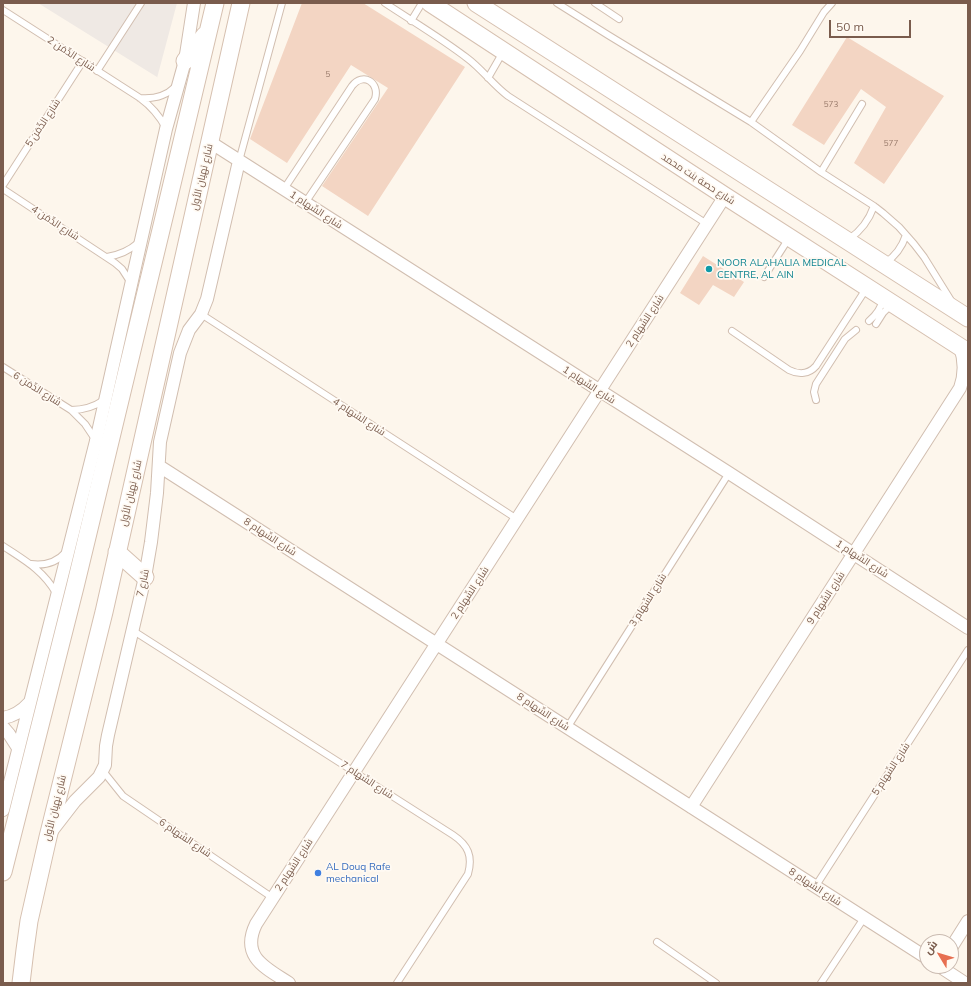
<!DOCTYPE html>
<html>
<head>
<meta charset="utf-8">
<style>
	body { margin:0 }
	#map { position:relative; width:971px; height:986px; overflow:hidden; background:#fdf6ec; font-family:Mulish,Cairo,sans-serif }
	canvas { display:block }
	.frame { position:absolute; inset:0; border:4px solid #7a5c4d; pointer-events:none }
	.north { position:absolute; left:919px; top:934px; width:40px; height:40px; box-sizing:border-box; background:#fffaf3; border:1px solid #cabbb1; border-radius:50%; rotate:308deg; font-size:11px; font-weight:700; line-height:16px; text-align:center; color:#7a5c4d }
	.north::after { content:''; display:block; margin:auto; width:14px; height:18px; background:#e76f51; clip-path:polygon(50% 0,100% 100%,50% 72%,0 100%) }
	.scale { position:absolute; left:829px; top:20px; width:82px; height:18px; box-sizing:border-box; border:2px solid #7a5c4d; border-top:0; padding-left:5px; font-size:12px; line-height:14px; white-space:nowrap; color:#7a5c4d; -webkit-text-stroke:3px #fffaf3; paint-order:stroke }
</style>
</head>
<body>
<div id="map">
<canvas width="971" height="986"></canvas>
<div class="frame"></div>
<div class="north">ش</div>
<div class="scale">50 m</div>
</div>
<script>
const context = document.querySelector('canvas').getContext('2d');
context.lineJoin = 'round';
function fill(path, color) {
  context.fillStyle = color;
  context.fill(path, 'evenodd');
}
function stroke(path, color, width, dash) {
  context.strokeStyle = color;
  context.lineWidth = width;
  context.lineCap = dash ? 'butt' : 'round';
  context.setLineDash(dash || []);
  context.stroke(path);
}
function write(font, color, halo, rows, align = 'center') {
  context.font = font + ' Mulish,Cairo,sans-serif';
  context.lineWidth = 3.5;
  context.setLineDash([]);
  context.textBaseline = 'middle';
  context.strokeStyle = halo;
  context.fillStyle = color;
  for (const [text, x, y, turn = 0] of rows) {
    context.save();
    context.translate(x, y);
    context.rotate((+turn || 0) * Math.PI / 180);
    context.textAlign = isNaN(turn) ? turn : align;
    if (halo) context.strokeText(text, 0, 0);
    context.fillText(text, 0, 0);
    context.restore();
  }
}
fill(new Path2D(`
	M38,3H177L157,78V77Z`), '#efe9e4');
fill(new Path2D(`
	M302,3H363L465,67L368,216L322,186L388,88L351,65L287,163L250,139Z
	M847,37L944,96L884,184L854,163L886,107L861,89L824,145L792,125Z
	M703,256L744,282L734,297L713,285L699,305L680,293Z`), '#f3d5c3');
const lane = new Path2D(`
	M385,3C412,21 441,38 467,58C482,69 493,85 508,96L707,224
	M557,3L608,35L751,122L821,172L874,206L883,213L899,227L914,244L924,257L952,302
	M595,3L619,19
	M3,10L140,98C151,106 159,115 166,128
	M411,21L422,3
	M97,71L141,3
	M488,78L503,52
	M140,98C153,99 165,97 175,87
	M751,122L800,51L824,12L832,3
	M239,161L282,3
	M821,172L862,104
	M3,185L83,61
	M3,189L115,263L122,269L131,283
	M284,189L352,86C363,72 380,82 375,99L305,203
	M849,239C861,231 869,220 874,206
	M107,257C119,255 129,251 138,243
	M885,263C896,256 902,247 906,235
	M764,277L789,238
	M201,314L517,519
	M869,321C876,315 881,309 883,299
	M876,324L883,313L891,305
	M732,331L789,370C799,375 809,374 816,366L866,289
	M3,367L71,410L85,424L95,439
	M816,400L814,392L816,384L845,339L856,330
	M71,410C84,410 94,407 104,400
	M3,546C24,560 43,570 56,593
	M31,564C45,566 57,562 66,552
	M132,630L453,835C468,845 473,856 468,874L397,983
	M567,728L729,473
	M103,771L123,796L273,898
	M815,887L968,650
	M657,942L716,983
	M821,983L864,918`);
const street = new Path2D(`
	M210,142L729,473L968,628
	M159,466L927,958
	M3,718C14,716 22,711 29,703
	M3,727L9,734L18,748
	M691,807L960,388C965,374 965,361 960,347
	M3,810L96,441L166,129L185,61L194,3
	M51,832L75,801L99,777L105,765L106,746L108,735L145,577L151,542L157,493L160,442L180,353L189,330L201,314L207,299L239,161
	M951,948L968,921
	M939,966L965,983
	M289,983C266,968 240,957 256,924L725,196`);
const secondary = new Path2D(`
	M430,3L725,196L968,352
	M476,3L968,318
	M185,61L205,35
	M117,552L145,577
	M3,872L75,587L167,205L215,3
	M21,983L25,950L29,921L48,837L104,612L241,3`);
stroke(lane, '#d1beb0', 8);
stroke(street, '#d1beb0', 14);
stroke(secondary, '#d6c0b0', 19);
stroke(lane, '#fff', 6);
stroke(street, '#fff', 12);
stroke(secondary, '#fff', 17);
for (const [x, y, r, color] of [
	[709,269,4,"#0f9aa8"],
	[318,873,4,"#3f7fe0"]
]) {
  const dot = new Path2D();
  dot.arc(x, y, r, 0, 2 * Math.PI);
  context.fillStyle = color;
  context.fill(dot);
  stroke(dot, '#fffaf3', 1.5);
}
write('8px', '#987a6a', null, [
	["5",328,75],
	["573",831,105],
	["577",891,144]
]);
write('10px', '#7a5c4d', '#fffaf3', [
	["شارع الدِّمَن 2",71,54,33],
	["شارع الدِّمَن 5",43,123,-57],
	["شارع نهيان الأول",202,177,-77],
	["شارع حصة بنت محمد",698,179,33],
	["شارع السِّهام 1",316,210,33],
	["شارع الدِّمَن 4",55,223,33],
	["شارع السِّهام 2",645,321,-57],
	["شارع السِّهام 1",589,385,33],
	["شارع الدِّمَن 6",37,389,32],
	["شارع السِّهام 4",359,417,33],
	["شارع نهيان الأول",131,493,-77],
	["شارع السِّهام 8",270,537,33],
	["شارع السِّهام 1",862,559,33],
	["شارع 7",143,583,-78],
	["شارع السِّهام 2",470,593,-57],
	["شارع السِّهام 9",826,598,-57],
	["شارع السِّهام 3",648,600,-58],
	["شارع السِّهام 8",543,712,33],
	["شارع السِّهام 5",891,769,-57],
	["شارع السِّهام 7",367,780,33],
	["شارع نهيان الأول",55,808,-76],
	["شارع السِّهام 6",185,838,34],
	["شارع السِّهام 2",294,865,-57],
	["شارع السِّهام 8",815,887,33]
]);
write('10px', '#0d838f', '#fffaf3', [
	["NOOR ALAHALIA MEDICAL",717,263],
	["CENTRE, AL AIN",717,275]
], 'left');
write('10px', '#366cbe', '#fffaf3', [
	["AL Douq Rafe",326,867],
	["mechanical",326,879]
], 'left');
</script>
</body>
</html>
